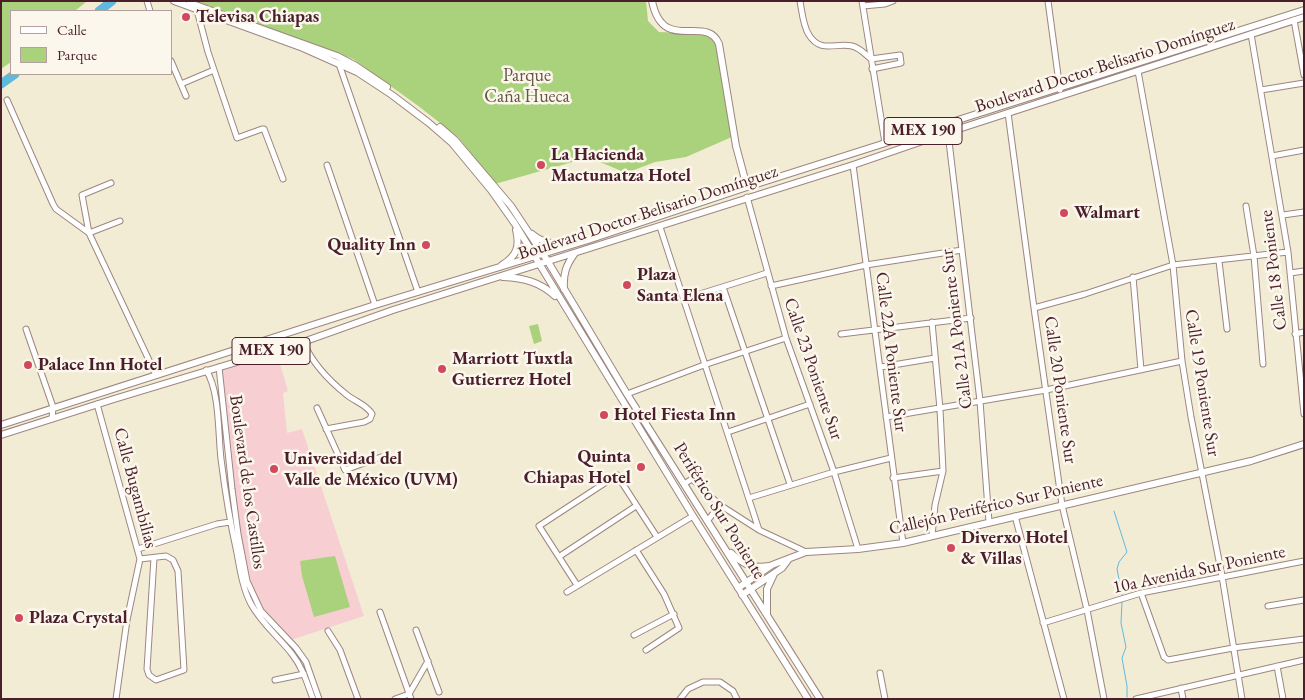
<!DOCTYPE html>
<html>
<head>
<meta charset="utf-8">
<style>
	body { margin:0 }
	#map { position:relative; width:1305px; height:700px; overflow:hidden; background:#f3ecd5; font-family:"EB Garamond",serif }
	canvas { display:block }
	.frame { position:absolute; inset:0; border:2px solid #4a1f2b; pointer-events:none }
	.legend { position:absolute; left:10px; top:10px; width:162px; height:65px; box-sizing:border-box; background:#fbf7ec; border:1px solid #b4a19f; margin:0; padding:6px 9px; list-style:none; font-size:15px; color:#4a1f2b }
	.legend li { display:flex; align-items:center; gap:10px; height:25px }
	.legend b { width:25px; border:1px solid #b4a19f }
</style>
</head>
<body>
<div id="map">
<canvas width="1305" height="700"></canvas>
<div class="frame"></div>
<ul class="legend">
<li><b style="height:6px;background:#fff"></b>Calle</li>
<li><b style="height:14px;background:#aad17b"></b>Parque</li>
</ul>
</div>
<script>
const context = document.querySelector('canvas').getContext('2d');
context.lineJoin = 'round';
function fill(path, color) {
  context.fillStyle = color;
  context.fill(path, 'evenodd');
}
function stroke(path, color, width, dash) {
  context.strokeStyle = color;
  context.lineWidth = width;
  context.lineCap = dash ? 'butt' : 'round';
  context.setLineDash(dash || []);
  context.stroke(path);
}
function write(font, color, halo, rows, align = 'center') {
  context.font = font + ' "EB Garamond",serif';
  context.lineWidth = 5;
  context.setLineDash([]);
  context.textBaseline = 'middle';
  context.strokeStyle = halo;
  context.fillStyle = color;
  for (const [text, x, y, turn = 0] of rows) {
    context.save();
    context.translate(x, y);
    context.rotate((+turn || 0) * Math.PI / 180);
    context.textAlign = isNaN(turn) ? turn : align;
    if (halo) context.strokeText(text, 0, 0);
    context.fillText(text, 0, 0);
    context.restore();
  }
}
fill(new Path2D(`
	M277,353L288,391L283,393L287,433L302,429L364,616L291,640L266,614L252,587L240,529L220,371Z`), '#f7cfd3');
fill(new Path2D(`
	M1,1H87L75,11H11V62L1,69Z
	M196,1H646L648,21L659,32L710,34L716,44L734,136L686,157L655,162L626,173L600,162L576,161L495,184L458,137L417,105L353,59Z
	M538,324L542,341L534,344L529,326Z
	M335,556L350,607L314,617L302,576L300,561Z`), '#aad17b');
stroke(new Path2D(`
	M1114,511L1127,552L1119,562L1117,569L1122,595
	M1122,602L1121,623L1126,647L1122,658L1127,686V697`), '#5eb9dc', 1);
stroke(new Path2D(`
	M99,11L112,1
	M1,84L15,74`), '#5eb9dc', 9);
const minor = new Path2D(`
	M147,1L150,11
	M800,1C802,12 803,26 809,35C821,54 836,42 852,46C860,48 865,54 871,59L900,55L901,63L872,69
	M862,1L885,143
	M1048,1L1060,90
	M863,6L885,4L893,1
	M197,10L208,52L237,138L262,129H264L283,179
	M1294,20L1304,75
	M1251,34L1288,252L1304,414
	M171,61L186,96
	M339,64L418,292
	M1138,71L1173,265L1182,361L1191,417L1222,576L1242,699
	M181,84L214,70
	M1261,90L1304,83
	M7,100L53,204L56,209L89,233L156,375
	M1008,113L1034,308L1062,505L1087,610L1104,699
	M948,133L980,401L989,522
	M1272,156L1304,150
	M327,165L375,305
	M853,165L903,543
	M111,183L82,195L89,233L120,221
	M747,197L786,338L834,472L858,549
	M1246,206L1254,256L1263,364
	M1283,215L1304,212
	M660,227L759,530
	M1219,261L1227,329
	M1290,273L1304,271
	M1133,277L1141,370
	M771,286L866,265L962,250
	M723,287L790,484
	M684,299L767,273
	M1034,308L1085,294L1173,265L1288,252
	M26,329L53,407L52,419
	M841,334L971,318
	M1295,334L1304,332
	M303,342C313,364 328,380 347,395C356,402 367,405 372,414L370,419L364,422L326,429
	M219,367L232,489L238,534L247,581L261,611L296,648L306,662L319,699
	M881,367L935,358
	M206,370C220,391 218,434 221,459C225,491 230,522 237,553C240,570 243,589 251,604C262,624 279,637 292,654C303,668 307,683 313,699
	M627,394L704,365L786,338
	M97,404L140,559L127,620L116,699
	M317,408L345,470L381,457
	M886,417L1046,390L1182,361
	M728,432L810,404
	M893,478L943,471
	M684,484L692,479L720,505
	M749,498L834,472L891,458
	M1015,516L1064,699
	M708,520L720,505L759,530L806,552
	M932,536L935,505L943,471L940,409L932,322
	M138,549L217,524L230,522
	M636,550L664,594L679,628L646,650
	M560,556L636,506
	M140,559L166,556L173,560L178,571L184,670L156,680L149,675L147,669L154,558
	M577,585L539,526L617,475L657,537
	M567,592L693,516
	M1141,593L1164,657L1168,660L1233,648L1304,639
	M1268,606L1304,600
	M380,612L411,699
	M1043,623L1141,593L1304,561
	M416,630L439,692
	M328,631L340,650L358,699
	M634,635L674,614
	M1277,666L1283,699
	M880,673L885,699
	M275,680L304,674
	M1181,688L1183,699
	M395,699L409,694L428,661
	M680,699L688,689L703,682H720L733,691L737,699
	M1136,699L1304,660`);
const major = new Path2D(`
	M174,1L303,48L357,72L392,95L429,123L452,143L491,190L515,224L693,516L808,699
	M652,1C663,55 706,13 719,44L736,146L747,187
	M190,3L337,56L356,66L387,87
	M440,127L455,140L511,206L547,260L627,394L820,699
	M532,234C543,243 554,245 569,244
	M502,265C517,256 520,246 516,230
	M503,277C524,278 540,282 555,296
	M564,289C563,274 566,265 575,253
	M1,425L375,305L588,240L747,187L1304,10
	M1,435L114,399L303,342L393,310L853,165L943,134L1304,17
	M731,553C743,564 752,569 769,566
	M738,588L772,565L806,552L858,549L903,543L1251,461L1304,444
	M742,595L782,568L788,560
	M767,615V589L774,574`);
stroke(minor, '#9e8680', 7);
stroke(major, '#9e8680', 8);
stroke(minor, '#fff', 5);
stroke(major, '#fff', 6);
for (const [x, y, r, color] of [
	[186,17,5,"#d1495b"],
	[541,165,5,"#d1495b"],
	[1064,213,5,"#d1495b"],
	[426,245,5,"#d1495b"],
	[627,285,5,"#d1495b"],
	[28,365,5,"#d1495b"],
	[442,369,5,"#d1495b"],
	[604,415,5,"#d1495b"],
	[641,467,5,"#d1495b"],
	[274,469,5,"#d1495b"],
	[951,548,5,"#d1495b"],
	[19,618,5,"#d1495b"]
]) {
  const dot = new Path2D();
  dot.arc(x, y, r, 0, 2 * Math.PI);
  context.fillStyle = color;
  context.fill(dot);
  stroke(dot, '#fbf7ec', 2);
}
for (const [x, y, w] of [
	[923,131,78],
	[271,351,78]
]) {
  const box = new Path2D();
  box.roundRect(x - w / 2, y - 13.5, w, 27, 4);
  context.fillStyle = '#fbf7ec';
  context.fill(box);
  stroke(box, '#4a1f2b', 1);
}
write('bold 16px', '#4a1f2b', null, [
	["MEX 190",923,131],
	["MEX 190",271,351]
]);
write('bold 18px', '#4a1f2b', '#fbf7ec', [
	["Televisa Chiapas",196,17],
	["La Hacienda",551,155],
	["Mactumatza Hotel",551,176],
	["Walmart",1074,213],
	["Quality Inn",416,245,"right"],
	["Plaza",637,275],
	["Santa Elena",637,296],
	["Marriott Tuxtla",452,359],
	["Gutierrez Hotel",452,380],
	["Palace Inn Hotel",38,365],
	["Hotel Fiesta Inn",614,415],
	["Quinta",631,457,"right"],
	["Chiapas Hotel",631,478,"right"],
	["Universidad del",284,459],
	["Valle de México (UVM)",284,480],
	["Diverxo Hotel",961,538],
	["& Villas",961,559],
	["Plaza Crystal",29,618]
], 'left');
write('18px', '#4a1f2b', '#fbf7ec', [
	["Boulevard Doctor Belisario Domínguez",1105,66,-18],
	["Boulevard Doctor Belisario Domínguez",648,213,-18],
	["Calle 18 Poniente",1274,270,-97],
	["Calle 21A Poniente Sur",957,329,-97],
	["Calle 22A Poniente Sur",891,352,83],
	["Calle 23 Poniente Sur",813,369,71],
	["Calle 19 Poniente Sur",1202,383,81],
	["Calle 20 Poniente Sur",1060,390,82],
	["Boulevard de los Castillos",247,482,82],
	["Calle Bugambilias",135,488,75],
	["Callejón Periférico Sur Poniente",996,505,-13],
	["Periférico Sur Poniente",719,511,58],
	["10a Avenida Sur Poniente",1199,570,-12]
]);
write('18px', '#675443', '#fbf7ec', [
	["Parque",527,76],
	["Caña Hueca",527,97]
]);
</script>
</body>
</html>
